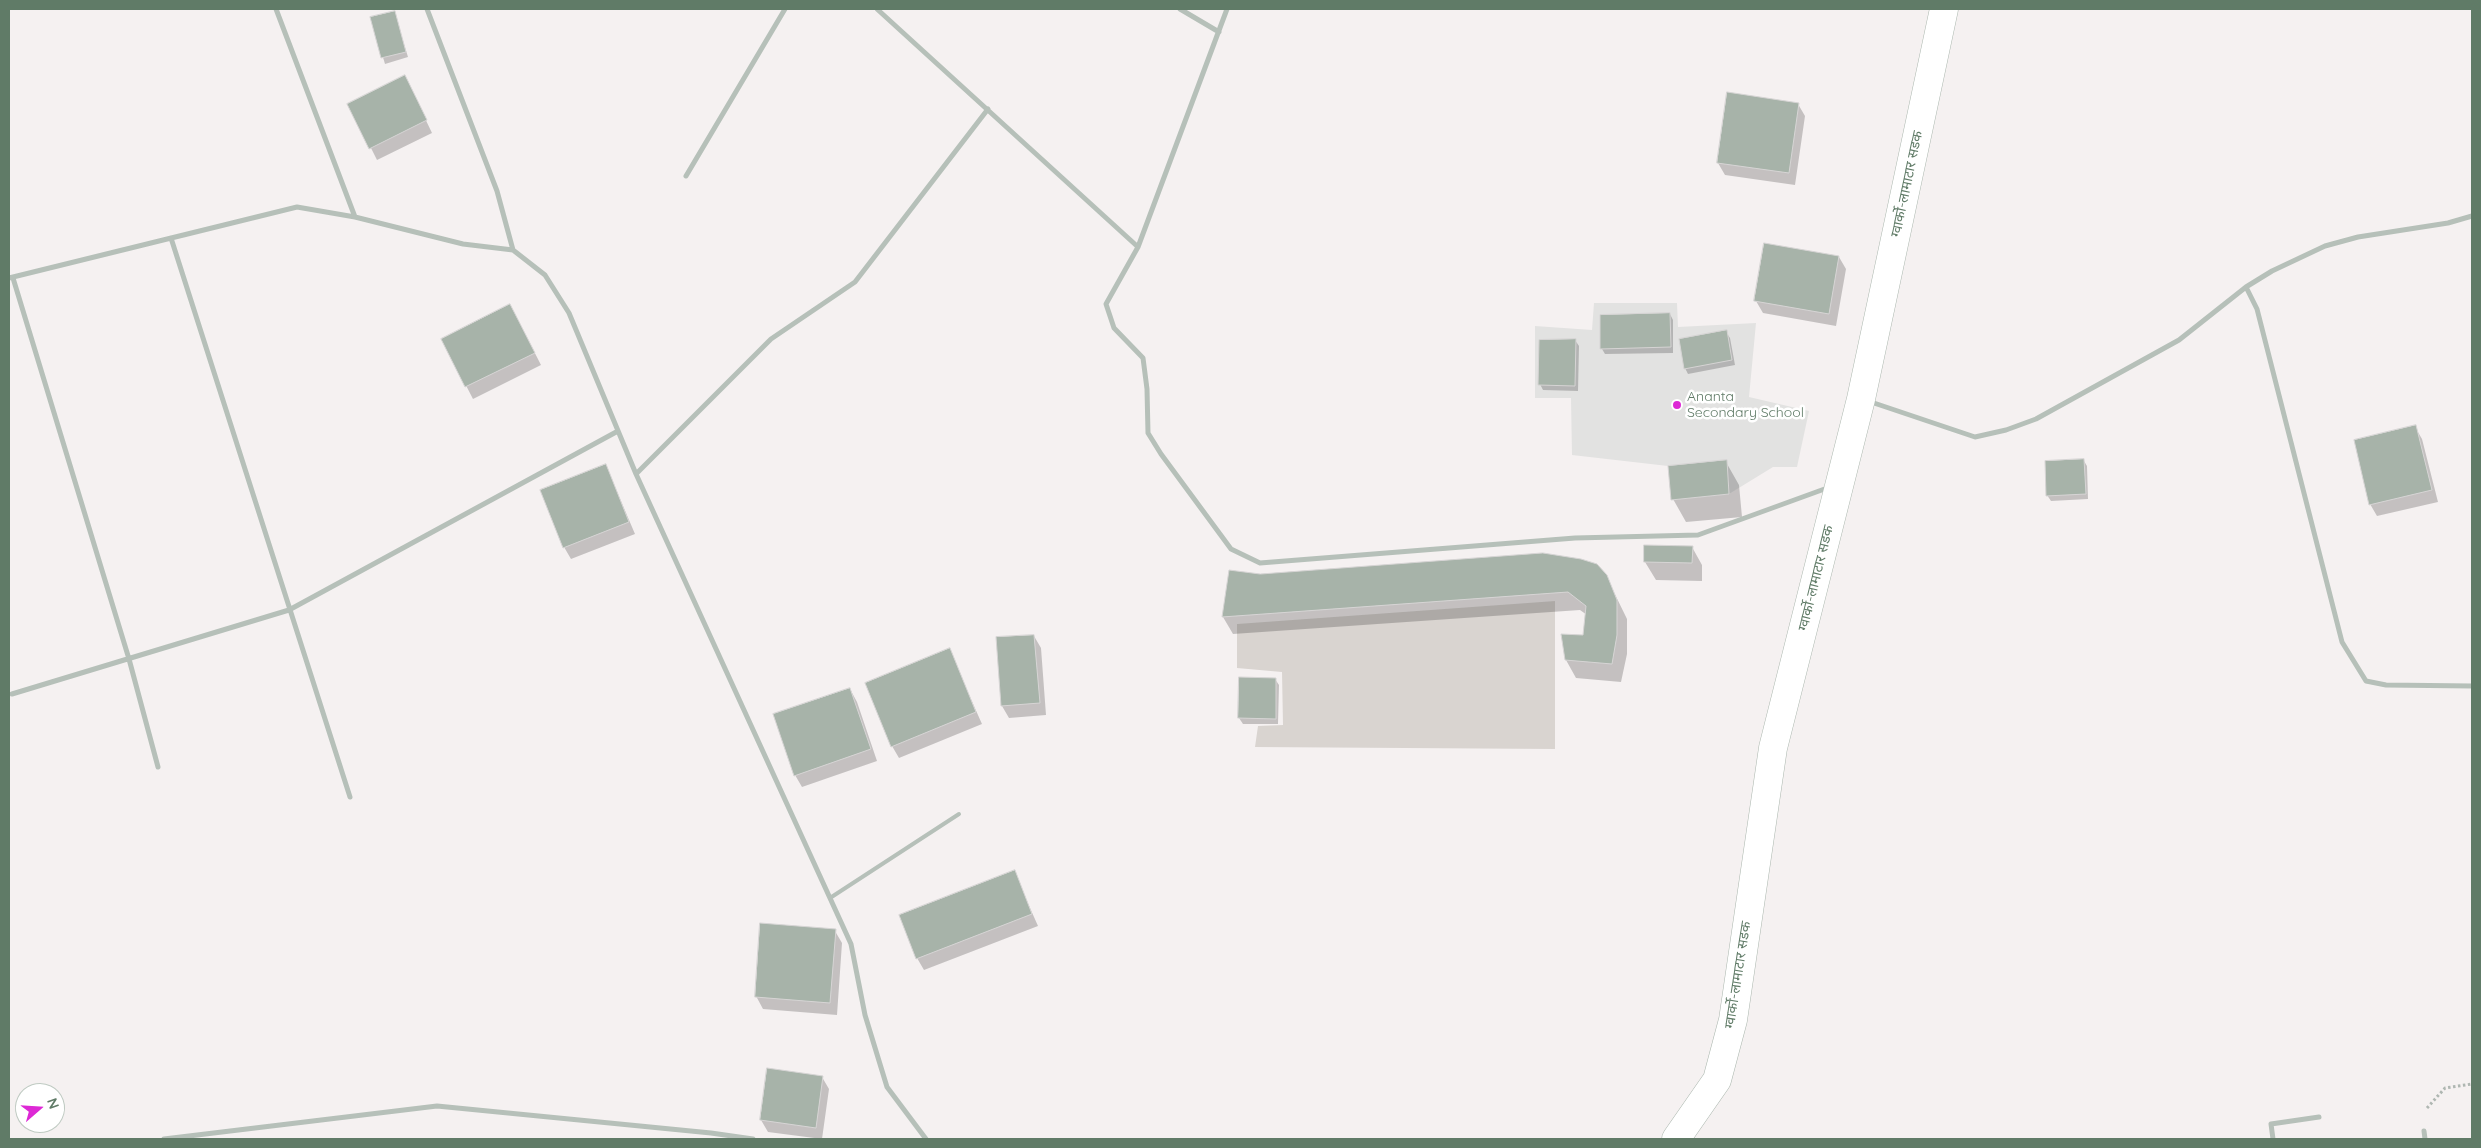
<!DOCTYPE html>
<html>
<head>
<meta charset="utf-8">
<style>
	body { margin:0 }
	#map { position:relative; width:2481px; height:1148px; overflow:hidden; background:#f5f1f1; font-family:Quicksand,sans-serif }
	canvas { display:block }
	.frame { position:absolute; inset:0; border:10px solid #607b67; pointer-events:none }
	.north { position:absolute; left:15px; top:1083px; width:50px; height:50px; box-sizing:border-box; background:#fff; border:1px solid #bfcac2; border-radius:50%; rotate:71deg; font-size:14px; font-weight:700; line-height:20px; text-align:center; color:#607b67 }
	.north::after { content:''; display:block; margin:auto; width:18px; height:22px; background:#dd28d5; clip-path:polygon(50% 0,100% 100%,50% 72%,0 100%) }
</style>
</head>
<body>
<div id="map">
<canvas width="2481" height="1148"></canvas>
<div class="frame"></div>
<div class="north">N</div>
</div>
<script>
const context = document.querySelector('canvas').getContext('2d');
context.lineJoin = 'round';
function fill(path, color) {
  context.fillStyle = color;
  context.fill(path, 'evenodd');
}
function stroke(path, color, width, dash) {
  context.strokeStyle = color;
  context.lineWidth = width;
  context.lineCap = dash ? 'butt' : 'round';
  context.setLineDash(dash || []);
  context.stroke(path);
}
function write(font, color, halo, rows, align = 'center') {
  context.font = font + ' Quicksand,"Noto Sans Devanagari",sans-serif';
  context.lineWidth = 5;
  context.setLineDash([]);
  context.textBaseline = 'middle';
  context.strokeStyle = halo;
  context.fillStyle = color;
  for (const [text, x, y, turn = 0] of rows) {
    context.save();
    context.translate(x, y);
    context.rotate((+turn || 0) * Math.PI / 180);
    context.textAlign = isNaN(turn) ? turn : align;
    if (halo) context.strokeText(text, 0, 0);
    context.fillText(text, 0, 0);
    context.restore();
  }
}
fill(new Path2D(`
	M1594,303H1677L1678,327L1756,323L1749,397L1809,411L1797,467H1773L1729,494L1671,500L1668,466L1572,455L1571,398H1535V326L1592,330Z`), '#e2e2e1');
fill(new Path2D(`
	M1555,601V749L1255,747L1258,726L1283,725L1282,672L1237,668V624Z`), '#d9d4d0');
fill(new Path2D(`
	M394,12L408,57L385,64L371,18Z
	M411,89L432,133L377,160L349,104Z
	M1798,104L1805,116L1795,185L1725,175L1718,163Z
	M1839,257L1846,269L1836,326L1763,313L1756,301Z
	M1670,314L1673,320V353L1605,354L1602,349Z
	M517,318L541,365L473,399L442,339Z
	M1726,332L1730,338L1735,365L1688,374L1685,368Z
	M1575,340L1579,346L1578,391L1543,390L1540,384Z
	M2415,427L2422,439L2438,502L2377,516L2370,504Z
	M2084,461L2087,466L2088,499L2051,501L2047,495Z
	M1726,462L1739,485L1742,517L1686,522L1673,499Z
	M606,466L635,534L571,559L564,547Z
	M1692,547L1702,565V581L1656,580L1645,562Z
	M1260,576H1606L1627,619V654L1621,682L1576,678L1566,660L1584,637L1587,615L1580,610L1233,634L1223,617Z
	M1034,636L1041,648L1046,715L1009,718L1002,706L997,638Z
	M949,650L982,724L899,758L892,746Z
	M1240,679H1275L1279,685L1278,724H1243L1239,718Z
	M850,689L857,702L877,761L802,787L795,775Z
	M1014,872L1038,926L924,970L917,958Z
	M835,931L842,943L837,1015L763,1009L756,996Z
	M822,1077L829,1089L822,1139L768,1132L761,1120Z`), '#0003');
const building = new Path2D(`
	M395,11L406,52L381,58L370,17Z
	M405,75L427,120L369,149L347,104Z
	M1727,92L1799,103L1789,173L1717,163Z
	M1764,243L1839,256L1829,314L1754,301Z
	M510,304L535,353L465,387L441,339Z
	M1670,313L1671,347L1600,349V315Z
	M1727,330L1732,360L1684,369L1679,339Z
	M1576,339L1575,386L1538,385L1539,340Z
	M2416,425L2432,490L2369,505L2354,440Z
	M2084,459L2086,494L2046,496L2045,461Z
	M1727,460L1729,494L1671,500L1668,466Z
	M606,464L629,522L563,548L540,490Z
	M1644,545L1693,546L1692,563L1644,562Z
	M1543,553L1581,559L1597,564L1607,575L1617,600V635L1612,664L1565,660L1561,634L1583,635L1586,606L1568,592L1222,617L1229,570L1260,574Z
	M1034,635L1040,703L1001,706L996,637Z
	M950,648L976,712L891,747L865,683Z
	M1239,677L1276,678V719L1238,718Z
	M850,688L871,749L794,776L773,714Z
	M1015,870L1032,914L916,959L899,915Z
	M760,923L836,929L830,1003L755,997Z
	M767,1068L823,1076L816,1128L760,1120Z`);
fill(building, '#a7b3a9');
stroke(building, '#d6d4d4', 1);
const secondary = new Path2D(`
	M1676,1139L1717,1080L1733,1020L1773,748L1861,399L1944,9`);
stroke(secondary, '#a9b5ac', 29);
stroke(new Path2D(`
	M2427,1108L2445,1088L2472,1084`), '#afb7b2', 3, [2.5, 2.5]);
stroke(new Path2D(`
	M830,898L959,814`), '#b6c0b9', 4);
stroke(new Path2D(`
	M276,9L355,217
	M427,9L497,191L513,250
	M877,9L1138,247
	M1180,9L1219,32
	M1227,9L1138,247L1106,304L1114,328L1143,358L1147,389L1148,433L1161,454L1231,549L1260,563L1575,538L1698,535L1830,487
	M686,176L785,9
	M171,238L350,797
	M9,278L297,207L355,217L463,244L513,250L545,275L569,313L636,474L851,944L865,1015L887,1087L926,1139
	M13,278L129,659L158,767
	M2246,287L2272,271L2325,246L2358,237L2448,223L2472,216
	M1868,401L1975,437L2006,430L2036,419L2179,340L2246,287L2257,309L2342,642L2366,681L2386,685L2472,686
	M636,474L771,339L855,282L988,109
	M12,694L289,610L618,431
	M2424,1131L2425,1139
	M164,1139L437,1106L711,1133L753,1139
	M2273,1139L2271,1124L2319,1117`), '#b6c0b9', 5);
stroke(secondary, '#fff', 28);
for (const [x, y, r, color] of [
	[1677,405,5,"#dd28d5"]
]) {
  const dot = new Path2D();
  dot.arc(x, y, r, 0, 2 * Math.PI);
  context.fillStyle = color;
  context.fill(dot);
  stroke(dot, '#fff', 2);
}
write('14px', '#607b67', '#fff', [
	["ग्वार्को-लामाटार सडक",1907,184,-78],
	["ग्वार्को-लामाटार सडक",1816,578,-76],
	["ग्वार्को-लामाटार सडक",1738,975,-81]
]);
write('14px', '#607b67', '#fff', [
	["Ananta",1687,397],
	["Secondary School",1687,413]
], 'left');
</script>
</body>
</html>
